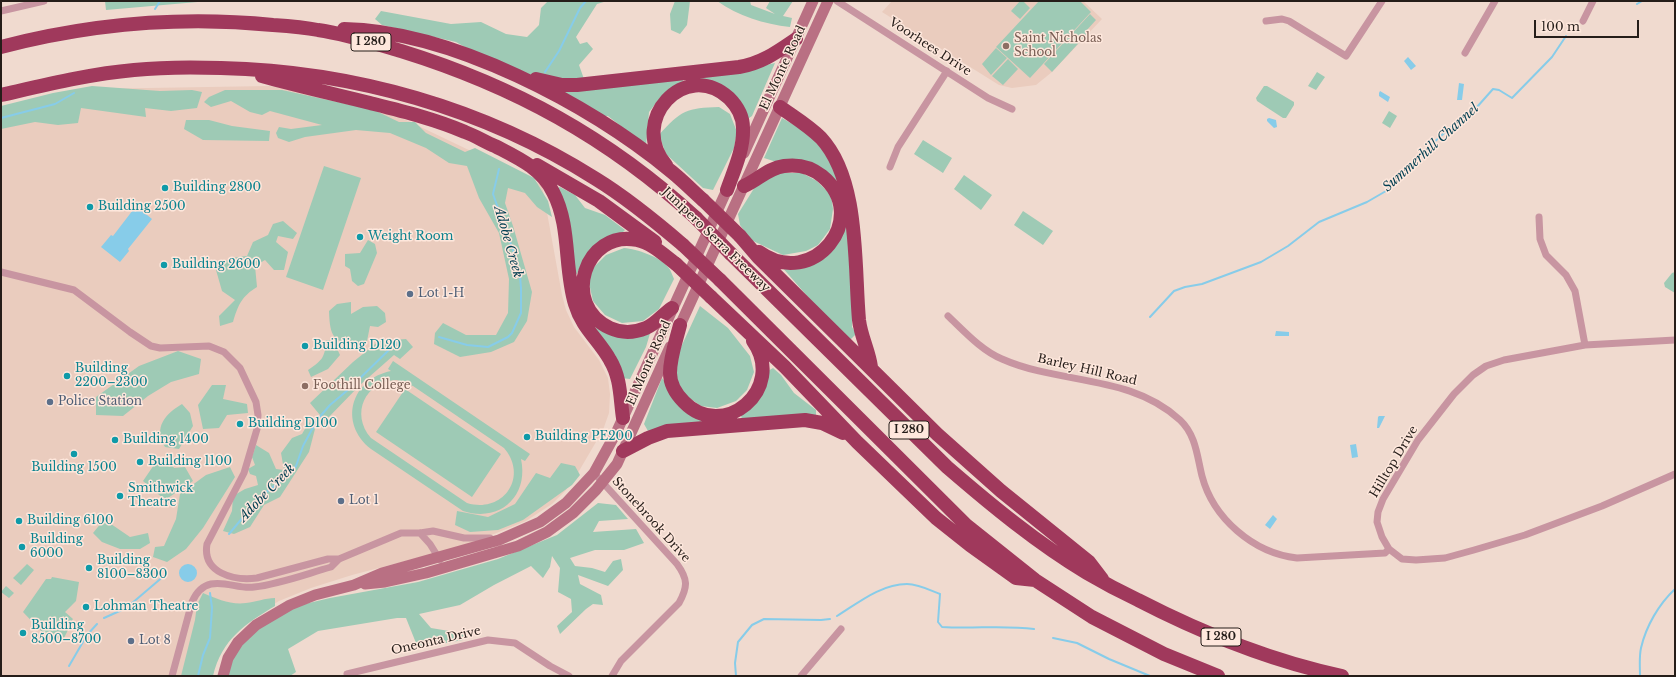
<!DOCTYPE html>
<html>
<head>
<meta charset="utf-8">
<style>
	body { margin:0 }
	#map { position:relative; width:1676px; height:677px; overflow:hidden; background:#f0dacf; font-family:"Libre Baskerville",serif }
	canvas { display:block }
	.frame { position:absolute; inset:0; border:2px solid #251d19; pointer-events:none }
	.scale { position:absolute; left:1534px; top:20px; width:105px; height:18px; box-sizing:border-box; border:2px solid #251d19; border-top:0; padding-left:5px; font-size:12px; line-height:14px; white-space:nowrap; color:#251d19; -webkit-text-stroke:3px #fee7dc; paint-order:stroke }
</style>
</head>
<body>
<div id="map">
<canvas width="1676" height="677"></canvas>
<div class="frame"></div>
<div class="scale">100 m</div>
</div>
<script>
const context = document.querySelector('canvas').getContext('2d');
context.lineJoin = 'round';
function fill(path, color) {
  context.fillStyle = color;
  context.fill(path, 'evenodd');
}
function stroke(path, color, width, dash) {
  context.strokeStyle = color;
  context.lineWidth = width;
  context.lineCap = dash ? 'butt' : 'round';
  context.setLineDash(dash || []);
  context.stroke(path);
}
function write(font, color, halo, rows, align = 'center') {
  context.font = font + ' "Libre Baskerville",serif';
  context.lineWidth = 3;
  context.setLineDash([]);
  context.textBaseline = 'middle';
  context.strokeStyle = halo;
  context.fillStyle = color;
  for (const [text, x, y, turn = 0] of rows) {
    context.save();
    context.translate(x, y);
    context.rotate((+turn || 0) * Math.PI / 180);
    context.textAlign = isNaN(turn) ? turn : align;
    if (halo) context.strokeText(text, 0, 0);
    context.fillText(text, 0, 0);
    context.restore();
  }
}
fill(new Path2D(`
	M892,1H1083L1102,19L1052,72L1036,85L1012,88L999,85L882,12Z
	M269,86L360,98L542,185L562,295L566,310L574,327L599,360L608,378L610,394L609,413L603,430L579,471L566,490L552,504L526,521L467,545L352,575L311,588L279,601L245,621L195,676H1V109L86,89Z`), '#eaccbe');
fill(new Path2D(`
	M105,1H209L106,10Z
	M548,1H607L597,4L576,37L580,44L587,42L593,49L579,65L584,79L555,82L524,73L493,63L456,42L382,25L375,19L381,11L451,24L481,22L506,34L527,37L539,25L541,8Z
	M675,1H690L687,25L680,34L671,30L670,14Z
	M717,1H750L751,5L775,14L766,8L770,1H793L783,16L792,18L790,27C764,24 738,16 717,1Z
	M1020,1H1023L1030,8L1020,19L1011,11Z
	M1039,1H1080L1091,12L1030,78L996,47Z
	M1090,14L1096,20L1086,31L1088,33L1052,72L1044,64Z
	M996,48L1007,58L991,75L982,64Z
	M1008,59L1018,69L1003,85L992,76Z
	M775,63L752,116L746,120L691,77L744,70Z
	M1317,72L1325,77L1316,90L1308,86Z
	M682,78L684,83L660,98L649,112L646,146L608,116H593L563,97L566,90Z
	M92,86L160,91L192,90L202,92L197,108L171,111L145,108L146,117L81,108L78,123L58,125L35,122L1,129V106L53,93Z
	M1264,86H1267L1294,102V105L1286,118H1283L1257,101L1256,98Z
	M225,90H282L374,110L399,122H415L426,133L465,152L475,148L534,178L548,201L552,217L537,207L525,193L508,188L505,203L513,226L532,292L527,321L514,342L491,352L460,357L434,344L435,333L443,323L466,335H496L508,313L509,279L499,233L479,198L467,166L449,163L426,148L390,133L356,130L305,137L289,142L278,138L276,133L279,127L291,129L322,125L270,111L262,115L250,112L231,101L211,107L204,102L209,97Z
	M719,107L730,114L737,132L734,148L713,190L703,188L666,154L659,135C681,110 687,108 719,107Z
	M1389,111L1397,116L1390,128L1382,123Z
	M782,118L808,133L831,160L838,180L835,181L764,158Z
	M186,120H209L232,126L270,131L269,141L203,140L184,129Z
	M923,140L952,158L943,173L914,154Z
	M324,166L361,178L323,290L286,277Z
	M778,173H802L817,181L831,195L833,209L830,229L818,245L806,251L783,255L751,240L740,225L738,214L758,182Z
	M964,175L992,195L981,210L954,189Z
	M560,187L575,195L585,208L605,215L625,230C619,237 611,239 602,242C589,247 582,262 577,274L573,273L554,190Z
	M844,207L853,280L852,327L856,334L850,340L822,313L781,266L813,262Z
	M1023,211L1053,231L1043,245L1014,225Z
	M283,221L297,233L293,239L278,236L276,242L288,252L284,270H274L265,260L255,266L257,287C242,296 238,305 233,322L220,326L219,316L235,300L222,291L216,270C223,259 234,257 247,256L253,242L268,235L273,224Z
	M368,240L375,244L377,253L364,284L358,286L352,281L350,269L345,266V254L360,253Z
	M624,248C637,249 660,257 668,267C671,270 672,275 674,279L659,309L643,321L622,323L605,315L593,301L589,283L591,270L606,255Z
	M1675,272V293L1665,287L1664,283L1672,273Z
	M351,302V314L363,307L377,306L385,313L386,322L378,327L370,326L367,341L358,348C333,340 330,338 329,311L337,304Z
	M700,306L728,328L750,356L754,372L747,390L736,401L717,408L701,406L685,395L677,381L676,358Z
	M588,324L601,330H651L646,347L630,379L621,378Z
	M406,339L413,347L400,359L394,355L360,385L325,421L310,403L353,362L379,341Z
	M326,340H333L340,355L328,369L311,377L308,370C323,360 325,357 326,340Z
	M178,351L201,359L199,374L171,382L148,396L123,416L96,415V397L139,366Z
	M393,361L530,454L525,461L521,459C529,496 500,523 463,511L371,449C338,423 351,379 391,371L388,369ZM397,380L413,386L504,448C529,477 503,514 467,503L371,438C350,414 365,381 397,380Z
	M773,368L781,375L794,393L816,410V418L743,422L740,413L763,374Z
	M662,378L693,415L707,424L648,431L644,424Z
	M212,385H226L223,399L247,404L248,413L227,415L219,428L203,429L198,405Z
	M405,389L501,454L472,497L376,432Z
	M182,404L190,413L193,426L179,449L165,447C153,428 165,414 182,404Z
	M309,422L315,429L309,452L280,497L264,505L250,527L234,534L223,531L232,511L233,496L245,489L258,485L256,476L250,474L248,469L255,465L252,457L256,445L269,453L276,469L284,470L281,453L292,438L302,434Z
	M158,459H169L174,468L185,467L193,481L165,500L143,481Z
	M561,463L575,466L580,475L572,485L523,520L498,530L470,532L455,525L457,511L488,517L515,504L536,473L550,478Z
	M230,467L235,477L203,528L186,549L167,562L153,557L155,547L164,546L176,519L180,494L206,475Z
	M598,503L616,505L628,519L599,521L593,532L636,529L644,543L624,550H595L570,558L575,566L592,568L605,572L613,561L621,559L623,570L608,586L578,575L580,584L601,595L603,605L593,604L586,609L560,634L557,626L572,612L571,599L558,592L560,568L552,556L550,567L543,578L531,566L494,585L460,605L419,614L431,628L455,632H465L463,640L418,648L406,618H397L318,631L288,649L296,672L290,676H228L230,661L252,630L292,607L330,598L418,582L498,559L557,535Z
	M102,522L111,524L130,537L148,533L150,543L140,549H120L102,542L93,533Z
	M27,564L34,570L21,585L13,578Z
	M52,577L79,582L76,601L65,612L73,619L70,623L71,624L62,642L50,631L45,635L23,612L46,579H51Z
	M6,586L14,593L9,598L1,592Z
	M203,593C217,599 231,605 246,603C256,602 265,598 275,598V606C245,624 222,639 213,676H181L195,620L197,605Z`), '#9ecab5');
fill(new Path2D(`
	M1408,57L1416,66L1411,70L1404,61Z
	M1459,83L1464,84L1462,100H1457Z
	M1380,91L1390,97L1388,102L1379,96V93Z
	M1269,118L1276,120L1277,127L1274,128L1267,121V119Z
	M136,206L152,219L128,249L129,251L120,262L101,247L111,235L113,236Z
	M1276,331L1289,332V336H1275Z
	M1379,416H1385L1379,428H1377L1378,417Z
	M1356,444L1358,457L1352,458L1350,445Z
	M1273,515L1277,519L1270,529L1265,525Z
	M179 573a9 9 0 1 1 18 0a9 9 0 1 1-18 0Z`), '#87cce9');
stroke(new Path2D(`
	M1637,4L1642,1
	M155,9L160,1
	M545,72L559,51L580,8L586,1
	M1,118L55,104L74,93
	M1150,317L1174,291L1185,287L1202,284L1261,262L1288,246L1319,222L1367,202L1386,191L1423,152L1460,119L1477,107L1493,89L1499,90L1512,98L1552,57L1566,36
	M439,337L467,345L488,347L508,337L512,333L521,313V288L520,276L514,253L493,194L499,169
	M229,534L260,497L287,476L296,466L303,446L317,420L330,405L349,389L396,343
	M131,604L165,575
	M837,616C858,603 881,584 907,584C918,584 930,590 940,594L938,622L942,627C973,629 1004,625 1034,629
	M104,618L124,609
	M1053,638L1077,643L1109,659L1150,676
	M69,666L87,635L97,624
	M198,676L203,655L210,638L212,608L210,593
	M736,676L735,663L738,642L752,625L764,619L821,620L830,619
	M1640,676C1640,667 1639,657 1641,648C1646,626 1659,604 1675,589`), '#87cce9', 2);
stroke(new Path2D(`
	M837,1L988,98L1012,109
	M1,11L44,1
	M1266,21L1282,19L1289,21L1346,56L1382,1
	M1583,21L1593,1
	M1465,53L1495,1
	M890,167L898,147L947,71
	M1539,217L1540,239L1546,255L1566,275L1575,291L1585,345
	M1,272L74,290L130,332L151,346L160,348L209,346L224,352L240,368L256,402L258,415L257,429L244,473L207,544C202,573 234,581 257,578L328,559H339
	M948,316C964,331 982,351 1002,359C1061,385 1130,374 1180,420C1196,435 1197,456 1202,476C1213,518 1253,553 1297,558L1385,553L1389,549
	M1675,340L1585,345L1504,360L1486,366L1473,375L1454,394L1418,440L1383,499L1378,512L1377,522L1382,537L1389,549L1402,559L1416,560L1445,558L1474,550L1525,535L1602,506L1675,474
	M594,473L677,564C688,579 688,587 679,603L621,661L612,676
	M420,533L430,544L440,560
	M347,674L488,640L515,643L550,666L569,676
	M172,676L192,602C196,593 202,586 211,584C226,581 239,589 254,587C280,584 306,574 331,567L339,559L401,533H420L433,531L464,538H490
	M801,676L841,629`), '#c895a1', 7);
stroke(new Path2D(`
	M744,153L813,1
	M677,332L828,1
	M365,584L385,582L426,573L518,546L547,532L573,513L596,490L617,464L670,347
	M223,676L228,658L238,642L256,625L290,605L315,595L354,585L382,573L499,540L540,522L566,503L594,473L617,431L730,183`), '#b97083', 11);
stroke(new Path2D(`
	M344,29C452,31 589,104 672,172C683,181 693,191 703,200
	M1,47C89,24 182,16 273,25C288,26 303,27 318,30C346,34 374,43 401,51C514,86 609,138 696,218
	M262,76C298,86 334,94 370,103C402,111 435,119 465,132C476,136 485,142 495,146C518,158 541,168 553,192C571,226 564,268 575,304C582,328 599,340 610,360C621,378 620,398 623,418
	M536,79L562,85H577L739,67C762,63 777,52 796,39
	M1,95C45,85 89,74 134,70C163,67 192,67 221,68C353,71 484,108 596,179C627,198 655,221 683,245
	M780,107C794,117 809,126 821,138C860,180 854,265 859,320C861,337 869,351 871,367
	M537,165L599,201L655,242
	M666,165C628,121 685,58 729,98C737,106 743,116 743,128C744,149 734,170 727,190
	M744,186C758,180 768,168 784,166C798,164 811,167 822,176C872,217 813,291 759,252
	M740,236L758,257L937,434L1001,491L1089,562L1102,579
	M731,254L947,467C991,505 1037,543 1087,573C1104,583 1121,592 1138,600C1202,633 1271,661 1342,676
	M720,280L966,525L1035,580L1092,617L1164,654L1218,676
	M711,297L785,367L857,442L936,518L970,545L1016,578L1035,580
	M672,308C663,314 656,324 646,328C634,333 621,333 610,328C560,305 585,229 637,240C652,243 664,255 676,264
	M680,325C676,341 670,357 670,373C670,384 676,394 684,402C723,442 787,389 753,341
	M623,451L648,438L667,431L805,420L822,423L843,433`), '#a0395c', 14);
stroke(new Path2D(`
	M703,200L740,236
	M696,218L731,254
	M683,245L720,280
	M676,264L711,297`), '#a0395c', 14);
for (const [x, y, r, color] of [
	[1006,46,4,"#8d6e63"],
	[165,188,4,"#0f9aa8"],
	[90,207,4,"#0f9aa8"],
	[360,237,4,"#0f9aa8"],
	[164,265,4,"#0f9aa8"],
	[410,294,4,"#5c6f8a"],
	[305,346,4,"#0f9aa8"],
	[67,376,4,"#0f9aa8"],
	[305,386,4,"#8d6e63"],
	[50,402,4,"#5c6f8a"],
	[240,424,4,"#0f9aa8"],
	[527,437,4,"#0f9aa8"],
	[115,440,4,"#0f9aa8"],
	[74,454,4,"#0f9aa8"],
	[140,462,4,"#0f9aa8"],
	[120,496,4,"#0f9aa8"],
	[341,501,4,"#5c6f8a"],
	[19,521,4,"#0f9aa8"],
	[22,547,4,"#0f9aa8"],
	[89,568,4,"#0f9aa8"],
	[86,607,4,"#0f9aa8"],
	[23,633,4,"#0f9aa8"],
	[131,641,4,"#5c6f8a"]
]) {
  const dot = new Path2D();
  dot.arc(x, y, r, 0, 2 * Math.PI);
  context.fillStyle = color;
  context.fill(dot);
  stroke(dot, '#fee7dc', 1.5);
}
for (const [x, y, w] of [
	[371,42,40],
	[909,430,40],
	[1221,637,40]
]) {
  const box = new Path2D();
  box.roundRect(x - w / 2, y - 9, w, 18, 3);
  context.fillStyle = '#fee7dc';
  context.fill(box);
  stroke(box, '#251d19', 1);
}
write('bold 11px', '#251d19', null, [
	["I 280",371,42],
	["I 280",909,430],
	["I 280",1221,637]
]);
write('12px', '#785e54', '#fee7dc', [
	["Saint Nicholas",1014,39],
	["School",1014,53],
	["Foothill College",313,386]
], 'left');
write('12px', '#251d19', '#fee7dc', [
	["Voorhees Drive",930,47,33],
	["El Monte Road",783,68,-65],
	["Junipero Serra Freeway",716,240,44],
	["El Monte Road",649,363,-66],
	["Barley Hill Road",1087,370,13],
	["Hilltop Drive",1394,462,-59],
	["Stonebrook Drive",651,520,48],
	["Oneonta Drive",436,641,-13]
]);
write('12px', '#0d838f', '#fee7dc', [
	["Building 2800",173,188],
	["Building 2500",98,207],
	["Weight Room",368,237],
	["Building 2600",172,265],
	["Building D120",313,346],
	["Building",75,369],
	["2200–2300",75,383],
	["Building D100",248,424],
	["Building PE200",535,437],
	["Building 1400",123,440],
	["Building 1100",148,462],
	["Building 1500",74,468,"center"],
	["Smithwick",128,489],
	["Theatre",128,503],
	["Building 6100",27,521],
	["Building",30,540],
	["6000",30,554],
	["Building",97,561],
	["8100–8300",97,575],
	["Lohman Theatre",94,607],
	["Building",31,626],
	["8500–8700",31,640]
], 'left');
write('12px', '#4e5e75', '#fee7dc', [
	["Lot 1-H",418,294],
	["Police Station",58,402],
	["Lot 1",349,501],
	["Lot 8",139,641]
], 'left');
write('italic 13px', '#003e51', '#fee7dc', [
	["Summerhill Channel",1431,148,-42],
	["Adobe Creek",508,242,74],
	["Adobe Creek",267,493,-46]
]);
</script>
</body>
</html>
